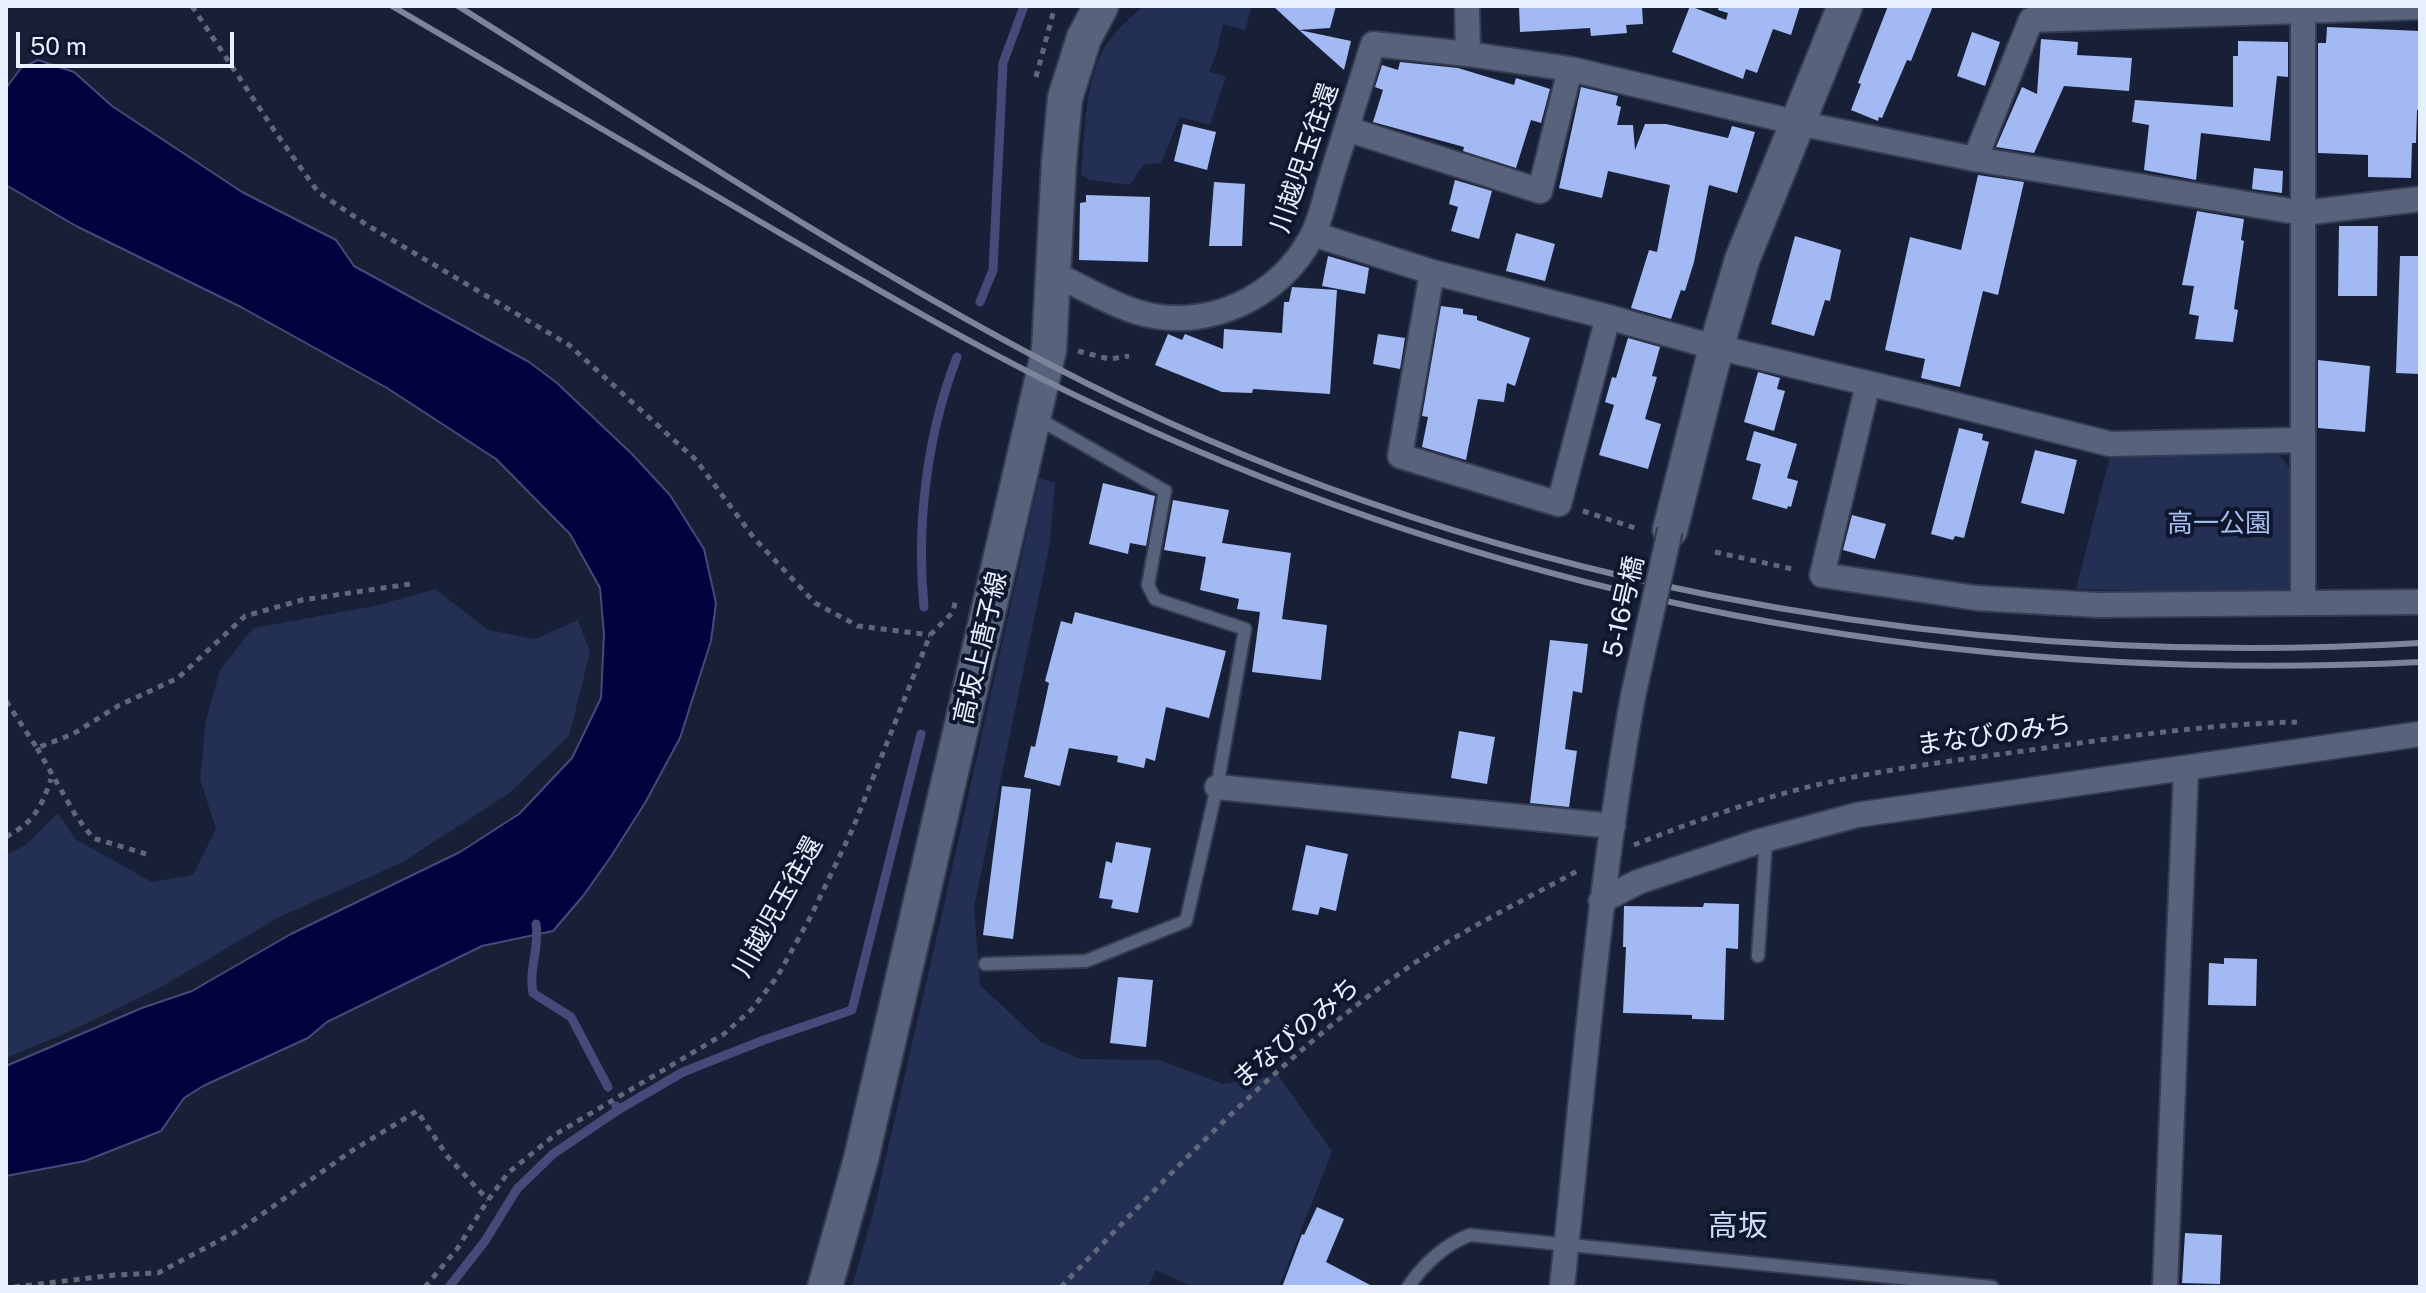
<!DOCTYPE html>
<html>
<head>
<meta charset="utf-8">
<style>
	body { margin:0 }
	#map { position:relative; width:2426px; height:1293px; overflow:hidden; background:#182037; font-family:"Public Sans",sans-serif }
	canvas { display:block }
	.frame { position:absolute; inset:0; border:8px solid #e8efff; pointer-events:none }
	.scale { position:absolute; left:16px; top:32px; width:218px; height:36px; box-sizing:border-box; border:4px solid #e8efff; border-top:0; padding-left:10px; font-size:24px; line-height:28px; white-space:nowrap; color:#e8efff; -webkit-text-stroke:6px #0f172d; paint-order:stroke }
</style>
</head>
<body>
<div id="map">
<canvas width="2426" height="1293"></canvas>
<div class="frame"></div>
<div class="scale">50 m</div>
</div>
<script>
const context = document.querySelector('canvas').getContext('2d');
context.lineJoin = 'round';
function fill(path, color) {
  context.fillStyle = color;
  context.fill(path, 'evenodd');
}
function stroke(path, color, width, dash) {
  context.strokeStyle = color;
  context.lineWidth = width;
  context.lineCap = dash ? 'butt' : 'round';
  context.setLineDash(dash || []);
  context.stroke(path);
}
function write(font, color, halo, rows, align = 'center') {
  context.font = font + ' "Public Sans","Noto Sans JP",sans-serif';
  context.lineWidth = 8;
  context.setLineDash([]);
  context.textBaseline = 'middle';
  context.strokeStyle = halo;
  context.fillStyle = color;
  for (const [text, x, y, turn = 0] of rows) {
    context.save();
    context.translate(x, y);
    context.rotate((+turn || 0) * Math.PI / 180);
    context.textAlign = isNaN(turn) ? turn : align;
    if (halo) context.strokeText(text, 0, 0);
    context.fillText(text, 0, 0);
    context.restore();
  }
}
fill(new Path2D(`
	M1143,6H1252L1245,30L1223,24L1216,55L1209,72L1226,76L1210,125L1180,117L1161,163L1143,165L1130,185L1089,180L1081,174C1085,135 1084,88 1102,52C1111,34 1128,20 1143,6Z
	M2280,455L2289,468L2290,587L2282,595L2076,589L2110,456Z
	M1039,478L1055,483L1050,543L974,907L980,985L1041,1042L1081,1059L1159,1060L1223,1084L1278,1075L1332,1151L1279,1287H1193L1156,1270L1148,1287H852L873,1213L939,927Z
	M435,589L488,630L535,639L578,620L590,652L569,736L508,794L401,863L279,917L163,986L71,1031L6,1058V855L24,846L58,813L75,839L152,882L193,875L216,829L200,779L206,720L220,670L253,628L375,606Z`), '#232f53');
const water = new Path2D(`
	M38,60L74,72L112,106L242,192L336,240L354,266L529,362L557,383L632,454L670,495L704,549L716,603L711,641L680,738L645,803L610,858L583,896L553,931L482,946L327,1022L308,1038L203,1086L184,1098L161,1131L85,1161L6,1176V1066L142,1008L192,991L291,934L460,852L519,814L572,758L601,698L604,634L600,588L570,534L496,459L387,388L241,307L76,226L6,185V88L21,68Z`);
fill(water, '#03023e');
stroke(water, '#484978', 2);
stroke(new Path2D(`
	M980,302L993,270L1003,63L1024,6
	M924,607C916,524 927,434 957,357
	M536,924C540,948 528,969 533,993L571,1017L608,1087
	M618,1110L683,1072L764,1040L852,1010L921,734
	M449,1287L485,1241L517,1189L553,1154L618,1110L616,1106`), '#484978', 9);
fill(new Path2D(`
	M1273,6H1336L1330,28L1299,30Z
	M1519,6H1642L1643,24L1626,25L1627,33L1591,36L1590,28L1520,32Z
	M1690,6L1726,20L1728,13L1718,10L1719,6H1800L1791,35L1773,29L1757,73L1746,69L1743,79L1672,52Z
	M1888,6H1933L1911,61L1907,60L1882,118L1879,117L1878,121L1851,110L1861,84L1858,83Z
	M2327,27L2420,31V110H2417L2416,143H2412L2411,178L2368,177V155L2318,153V43H2326Z
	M1299,30L1351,41L1344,70Z
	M1972,32L2000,42L1985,86L1957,76Z
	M2041,39L2078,42L2077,55L2132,58L2129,91L2064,86L2034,153L1996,147L2022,87L2037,94Z
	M2238,41L2288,42V77L2277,76L2270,141L2201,133L2196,180L2144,170L2149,125L2132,122L2135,100L2233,107V56H2238Z
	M1400,62L1458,68L1514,85L1516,78L1550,89L1541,123L1531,120L1516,168L1463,151L1464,147L1373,122L1383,90L1375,87L1382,65L1398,70Z
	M1581,87L1618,96L1616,105L1621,107L1617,125H1633L1635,150L1645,124H1666L1728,138L1732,126L1755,132L1737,193L1709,185L1694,262L1685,291L1681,290L1671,319L1631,308L1649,250L1657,252L1670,185L1608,171L1602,198L1559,188Z
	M1183,124L1216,132L1207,170L1174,161Z
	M2254,168L2283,171L2282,193L2252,189Z
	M1978,175L2024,182L1998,295L1983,291L1960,387L1921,378L1925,359L1885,350L1910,237L1961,250Z
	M1455,180L1492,191L1479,239L1451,231L1458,207L1449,204Z
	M1214,182L1245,184L1242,246H1209Z
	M1086,195L1150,197L1148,262L1079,260L1080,203L1086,202Z
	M2197,211L2244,219L2241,240L2244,241L2234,309L2238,310L2233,342L2195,339L2199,316L2189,314L2194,286L2182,285Z
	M2339,226H2378L2377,296H2338Z
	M1516,233L1555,244L1545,281L1506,271Z
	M1795,236L1841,250L1830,301L1825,300L1814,336L1771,324Z
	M1328,256L1369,268L1365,294L1322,286Z
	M2400,256H2420V374L2396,373Z
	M1292,287L1337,290L1330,394L1253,389L1252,393L1222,392L1155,365L1168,334L1182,340L1185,334L1223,349L1224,329L1282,333L1284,302H1289Z
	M1441,306L1463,309V314L1477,316V320L1530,338L1515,386L1507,383L1504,402L1478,399L1466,460L1422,447L1428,417L1422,416Z
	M1378,334L1405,338L1400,369L1373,364Z
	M1628,338L1660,347L1652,376L1657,377L1645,419L1661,424L1648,469L1599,455L1614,405L1605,402L1612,377L1616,378Z
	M2318,360L2370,366L2365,432L2318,428Z
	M1758,372L1780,378L1777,389L1785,391L1774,431L1744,422Z
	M1959,428L1983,434L1982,440L1989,442L1964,538L1955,536L1953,540L1931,534Z
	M1754,431L1797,444L1787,478L1798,481L1791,507L1788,506L1787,509L1752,499L1761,464L1746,460Z
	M2035,450L2077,460L2064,514L2021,503Z
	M1103,483L1155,496L1146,546L1130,543L1128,554L1089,544Z
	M1173,500L1229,510L1222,543L1291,553L1282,619L1327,625L1321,680L1252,672L1260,612L1237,609L1239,599L1200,590L1206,557L1164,550Z
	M1852,515L1886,524L1875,559L1843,550Z
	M1075,612L1226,651L1209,718L1166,707L1155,761L1146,758L1144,768L1117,762L1118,756L1069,748L1060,786L1024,777L1031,746L1035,747L1049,683L1045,681L1061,621L1072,624Z
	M1550,640L1588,644L1582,693L1573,691L1565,749L1577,751L1569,807L1530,803Z
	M1459,731L1495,737L1487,784L1451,778Z
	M1002,786L1031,789L1013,939L983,935Z
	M1116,842L1151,848L1138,913L1111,908L1113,900L1099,898L1106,861L1112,863Z
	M1306,845L1348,854L1336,911L1320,907L1318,915L1292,910Z
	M1704,903L1739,904L1738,949L1726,948L1724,1020L1692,1019V1015L1623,1013L1626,947H1623L1624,906L1703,907Z
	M2224,958L2257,959L2256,1006L2208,1005L2209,963L2224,964Z
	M1118,977L1153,980L1146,1047L1110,1043Z
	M1317,1207L1344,1219L1326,1262L1374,1287H1282L1302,1234L1304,1235Z
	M2185,1233L2222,1235L2220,1284L2182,1283Z`), '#a3b9f3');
const lane = new Path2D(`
	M1758,956L1766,840
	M985,964L1086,961L1186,921L1217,787L1245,629L1155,599L1148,585L1165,491L1037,418
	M1408,1287C1423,1265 1445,1244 1470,1235L1992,1287`);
const street = new Path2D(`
	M1468,54L1570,69L1798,123L1975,159L2303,213L2420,199
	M1347,129L1540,191L1570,69
	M1975,159L2031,20L2420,7
	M1313,234L1432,272L1608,317L1696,342L1925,397L2110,444L2301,440
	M1432,272L1400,456L1559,504L1608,317
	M1054,274C1081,286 1108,303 1137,312C1205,333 1280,298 1312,236C1321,219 1325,197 1331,178C1345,134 1359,89 1373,44L1468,54L1467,6
	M1868,384L1822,575L1976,598L2098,605L2420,602
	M2303,603V6
	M1217,787L1613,826
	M1601,901L1638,882L1757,842L1857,815L2420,734
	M1562,1287C1583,1089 1598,891 1633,696
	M2165,1287L2186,769`);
const secondary = new Path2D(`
	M1670,530L1716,348L1742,260L1845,6
	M825,1287L861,1159L1049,350L1059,162L1065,98L1084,38L1101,6`);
stroke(lane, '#363c50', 16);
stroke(street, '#363c50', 28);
stroke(secondary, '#363c50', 38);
stroke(new Path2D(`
	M192,6L276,133L318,192L367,225L569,345L696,460L754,538L815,603L858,626L930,635
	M1036,77L1055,6
	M1078,351L1109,359L1129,356
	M1583,511L1635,528
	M1715,552L1797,570
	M6,701L37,748L73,734L118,706L178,678L245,616L302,600L410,584
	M37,748L76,816L93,838L146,854
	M6,837C34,822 41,808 51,779
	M1634,845C1692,822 1751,801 1812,786C1888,768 1967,759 2045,748C2128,736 2212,724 2297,722
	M14,1287L115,1275L158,1273L241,1229L350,1152L417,1111L448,1157L488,1200
	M425,1287L457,1249L488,1200L508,1173L556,1134L724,1034L752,1009L777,977L811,916L853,828L930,635L953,612L956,598
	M1061,1287C1173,1171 1282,1053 1416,962C1468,927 1526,899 1581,869`), '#5f677b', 5, [6, 6]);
stroke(lane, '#57627c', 12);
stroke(street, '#57627c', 24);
stroke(secondary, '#57627c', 34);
stroke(new Path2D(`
	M392,6C514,78 637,149 759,221C866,283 973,346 1085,400C1506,602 1954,685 2420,662
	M458,6C652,128 844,256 1047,363C1466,583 1949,671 2420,643`), '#7c8497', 6);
const streetBridge = new Path2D(`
	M1633,696L1670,530`);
stroke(streetBridge, '#363c50', 28, []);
stroke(streetBridge, '#57627c', 24);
write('26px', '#e8efff', '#0f172d', [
	["川越児玉往還",1305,158,-71],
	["5-16号橋",1624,607,-77],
	["高坂上唐子線",981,648,-77],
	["まなびのみち",1994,735,-8],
	["川越児玉往還",778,907,-61],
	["まなびのみち",1296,1033,-40]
]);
write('26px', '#a7bdf4', '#0f172d', [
	["高一公園",2219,524]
]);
write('30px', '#cddaf8', '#0f172d', [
	["高坂",1738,1227]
]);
</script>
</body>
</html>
